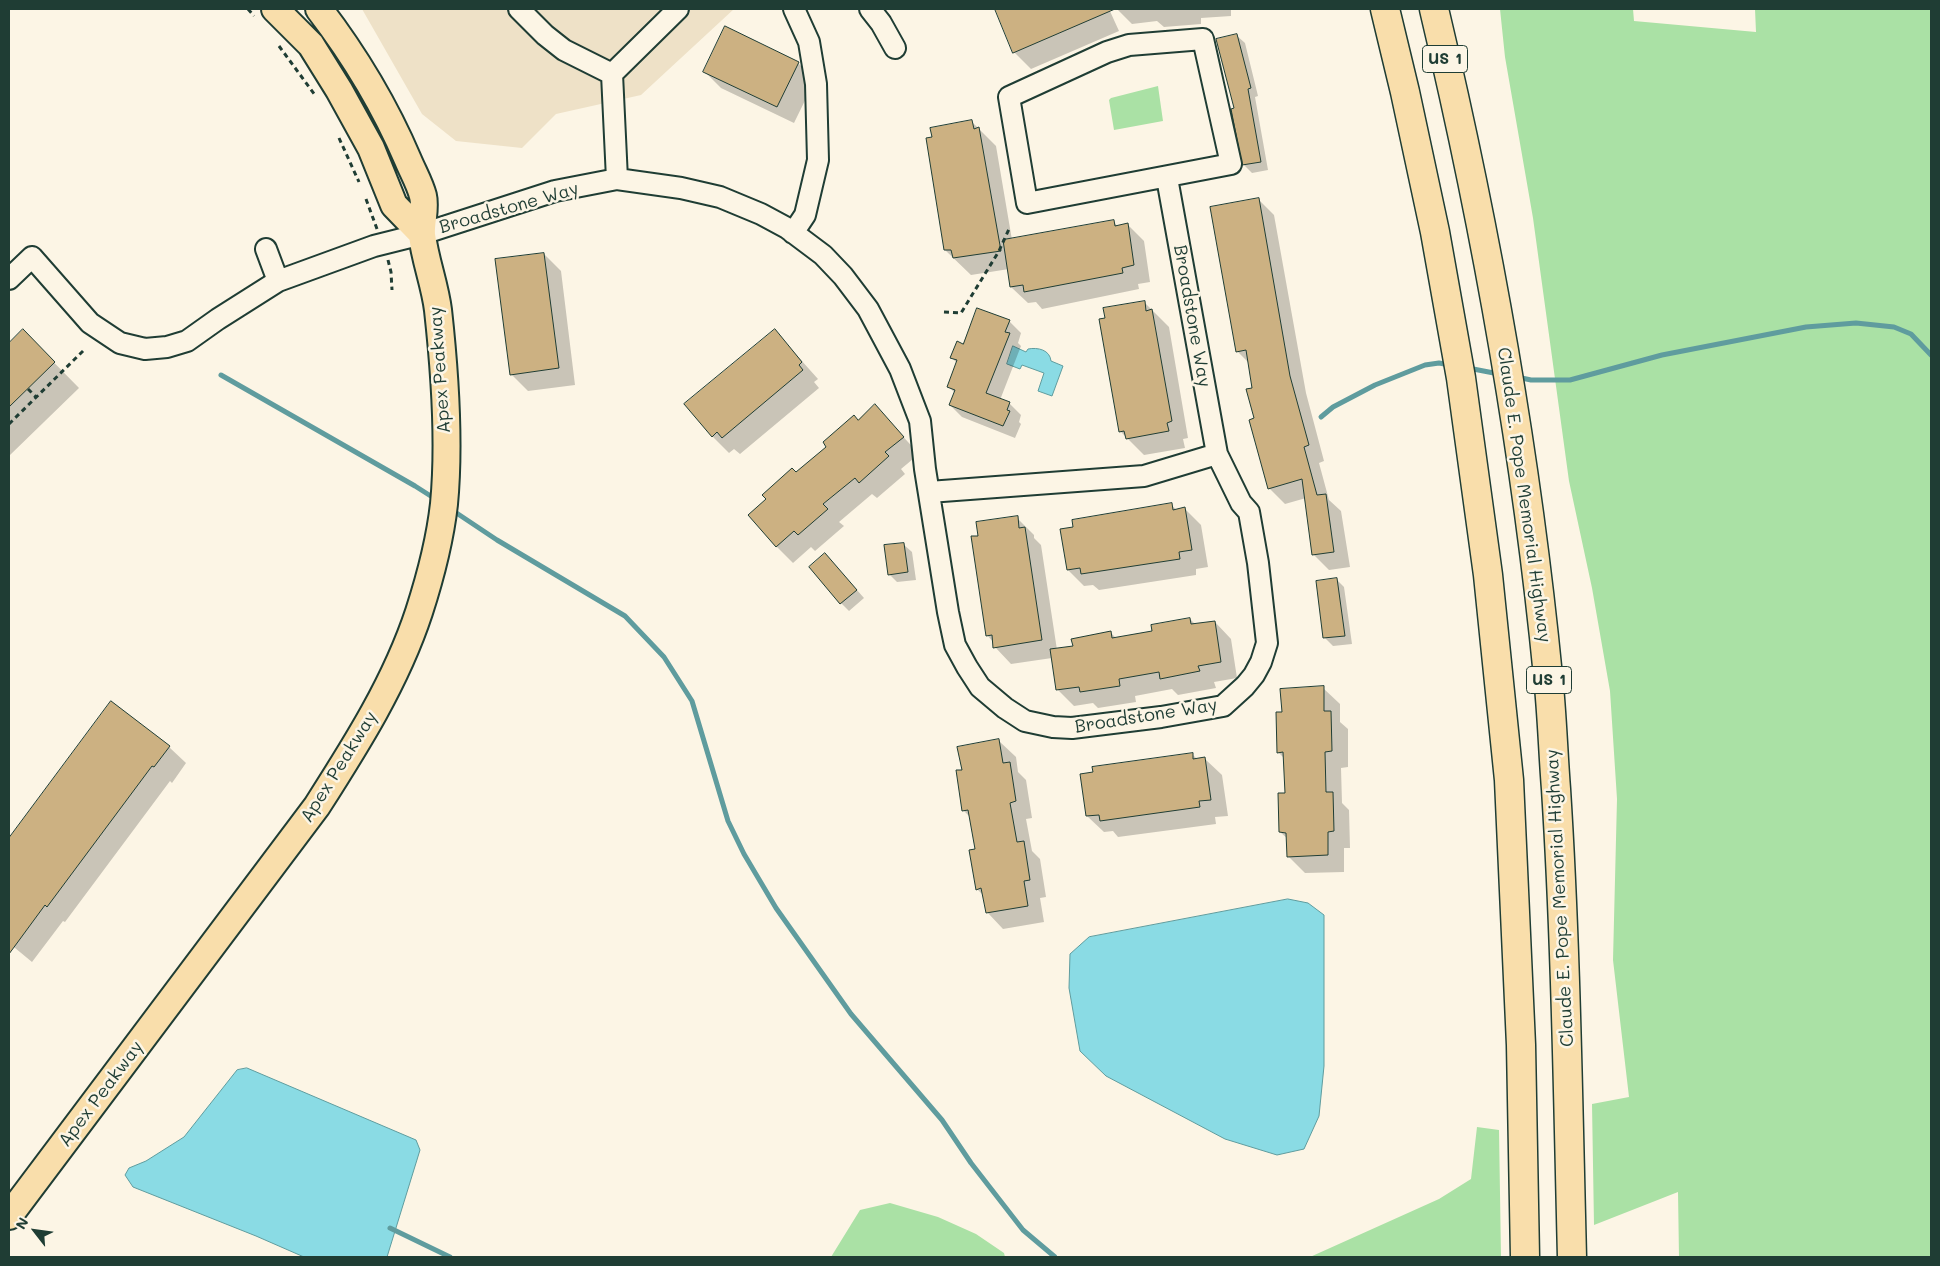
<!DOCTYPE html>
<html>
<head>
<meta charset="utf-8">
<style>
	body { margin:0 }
	#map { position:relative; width:1940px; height:1266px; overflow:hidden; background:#fcf5e5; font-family:Mali,sans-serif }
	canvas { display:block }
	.frame { position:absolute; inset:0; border:10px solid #1f3d34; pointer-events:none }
	.north { position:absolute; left:10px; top:1206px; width:50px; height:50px; -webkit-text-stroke:4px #fcf5e5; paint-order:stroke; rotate:300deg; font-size:14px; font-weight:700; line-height:20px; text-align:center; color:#1f3d34 }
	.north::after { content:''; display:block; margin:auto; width:18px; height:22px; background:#1f3d34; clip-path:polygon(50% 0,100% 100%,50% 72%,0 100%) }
</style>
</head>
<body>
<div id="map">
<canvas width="1940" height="1266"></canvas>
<div class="frame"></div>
<div class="north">N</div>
</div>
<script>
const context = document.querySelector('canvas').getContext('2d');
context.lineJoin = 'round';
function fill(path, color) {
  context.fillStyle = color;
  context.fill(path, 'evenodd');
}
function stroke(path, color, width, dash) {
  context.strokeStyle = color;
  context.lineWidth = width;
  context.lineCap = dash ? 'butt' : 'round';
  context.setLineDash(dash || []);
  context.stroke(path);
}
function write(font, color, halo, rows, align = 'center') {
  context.font = font + ' Mali,sans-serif';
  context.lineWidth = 5;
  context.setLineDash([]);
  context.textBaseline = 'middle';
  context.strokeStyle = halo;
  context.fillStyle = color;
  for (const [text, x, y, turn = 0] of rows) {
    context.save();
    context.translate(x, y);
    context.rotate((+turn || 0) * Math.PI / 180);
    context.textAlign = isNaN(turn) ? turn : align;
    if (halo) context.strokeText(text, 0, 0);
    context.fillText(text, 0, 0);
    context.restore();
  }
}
fill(new Path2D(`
	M362,9H734L641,95L556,114L522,148L456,141L422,114Z`), '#eee1c7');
fill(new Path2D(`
	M1500,9H1633L1634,21L1756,32L1755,9H1931V1257H1679L1678,1192L1594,1225L1592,1104L1629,1097L1613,960L1617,799L1610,691L1592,588L1569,481L1533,218L1505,57Z
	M1158,86L1163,121L1114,130L1109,100L1111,98Z
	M1477,1127L1499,1130L1501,1257H1310L1439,1199L1471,1179Z
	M890,1203L938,1217L976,1234L1004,1253L1005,1257H831L860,1210Z`), '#aae1a5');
const water = new Path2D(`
	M1013,346L1026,352L1028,349C1038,347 1050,350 1051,361L1063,366L1052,396L1038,391L1044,373L1022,365L1020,369L1007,364Z
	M1288,899L1308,903L1324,915V1066L1319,1116L1304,1149L1277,1155L1225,1139L1106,1076L1080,1051L1069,988L1070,954L1089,937Z
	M247,1068L416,1140L420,1150L387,1257H304L256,1236L133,1187L125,1175L129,1168L146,1161L184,1137L237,1070Z`);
fill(water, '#8adbe4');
stroke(water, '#5f9c9e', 1);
fill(new Path2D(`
	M1004,9H1109L1119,31L1031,69L1014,52L997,12Z
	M1117,9H1231V16L1201,18V24L1164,27L1157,21L1132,24Z
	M1236,35L1245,43L1258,96L1255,97L1268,170L1252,173L1244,165L1232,110L1236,109Z
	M798,63L815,80L794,123L721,88L704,71Z
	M972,122L996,146L1012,240L1113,221L1118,227L1128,225L1144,241L1150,282L1138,284L1139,289L1042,309L1036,302L1028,303L1011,287L1009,269L971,275L945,250Z
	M1258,199L1274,215L1306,393L1324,461L1319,463L1329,500L1341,511L1350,567L1329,570L1313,554L1306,498L1285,504L1269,488L1255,419L1254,388L1250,364L1237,351Z
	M544,254L561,271L575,385L528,391L511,374Z
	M1144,302L1169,327L1188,438L1183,439L1185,448L1144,455L1120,431Z
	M1009,321L1021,333L1018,343L1021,346L1000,400L1009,403L1021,415L1019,422L1021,424L1015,438L962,417L950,405L955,393L949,387L957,363L952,358L964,346Z
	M23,331L79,388L9,456V345Z
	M775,331L818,379L814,382L819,388L740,454L734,449L729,453L712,436Z
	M875,406L919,454L901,469L905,474L877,498L872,494L839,522L844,526L815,551L811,547L793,563L776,546L797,474Z
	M1171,505L1177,510L1185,509L1201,525L1208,567L1196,569V575L1099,590L1093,585L1084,586L1068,570Z
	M1017,518L1034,535V538L1041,545L1057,650L1074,647L1110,632L1116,638L1154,632L1190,619L1196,625L1215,622L1231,639L1237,678L1214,682L1216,688L1178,695L1172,689L1135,696L1136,702L1098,708L1093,703L1074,706L1057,689L1052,658L1011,664L995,647L994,643L987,635L979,537Z
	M903,544L912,552L916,580L897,582L889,574Z
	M833,563L864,598L849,611L841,603Z
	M1336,579L1344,587L1352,644L1333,646L1325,638L1317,582Z
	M1323,688L1340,704V722L1348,729V767L1341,768L1342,803L1349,810L1350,848H1344V872L1305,873L1288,856V839L1280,832L1286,794L1285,759L1278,752L1283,713Z
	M111,703L169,747L186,763L172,783L170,781L65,922L63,921L32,962L9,943V840Z
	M999,741L1016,757L1018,772L1026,780L1032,818L1026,819L1032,851L1040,859L1046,897L1040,898L1044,922L1003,929L987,912L984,896L977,889V849L971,818L963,810V771Z
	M1192,754L1198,760L1205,759L1222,775L1228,816L1215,817L1216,824L1118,837L1113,831L1104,832L1087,816L1094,773Z`), '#0003');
stroke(new Path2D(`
	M1468,368L1499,374
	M221,375L415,486L437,500
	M1517,377L1531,380H1570L1662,355L1806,327L1856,323L1894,327L1911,334L1931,355
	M1321,417L1333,407L1375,385L1425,365L1439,363L1450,365
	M452,510L497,540L625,616L664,657L692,701L728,821L744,854L776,908L851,1014L942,1120L971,1163L1023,1230L1055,1257
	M390,1228L450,1257`), '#5f9c9e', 5);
const building = new Path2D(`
	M995,9H1115L1013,53Z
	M725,26L799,62L777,107L703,72Z
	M1237,34L1251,88L1248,89L1261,162L1242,165L1231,109L1234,108L1216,39Z
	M972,120L974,129L979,127L1001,251L953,258L951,250H944L926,138L932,137L930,128Z
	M1259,198L1290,376L1309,445L1304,447L1317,495L1326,494L1334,552L1312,555L1302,479L1268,489L1249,420L1254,418L1246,389L1252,388L1246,350L1236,352L1210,207Z
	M1114,220L1115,226L1128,223L1134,265L1122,268L1123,273L1024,292L1023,285L1010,287L1003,240Z
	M544,253L559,368L510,375L495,259Z
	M1145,301L1146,311L1152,309L1172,421L1167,423L1169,431L1126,439L1124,431L1119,432L1099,319L1105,318L1103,308Z
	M977,308L1010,320L1005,332L1010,333L986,393L1010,402L1007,410L1010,411L1003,426L949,405L955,390L947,387L957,360L950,358L957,341L963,344Z
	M23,329L55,362L9,407V343Z
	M775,329L802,362L799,365L803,370L722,438L717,432L712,437L684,404Z
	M875,404L904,437L885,452L889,456L859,483L855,478L823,504L828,509L798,535L794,531L776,547L748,515L766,499L762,495L792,468L796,472L826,447L823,442L854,415L858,420Z
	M1172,503L1173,510L1185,507L1192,550L1179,552L1180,559L1081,574L1080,568L1067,570L1060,529L1073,527L1072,520Z
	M1018,516L1019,528L1025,527L1042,640L993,648L992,635L986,636L971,536H978L976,522Z
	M904,543L908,572L888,575L884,545Z
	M825,553L857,590L840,604L809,567Z
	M1337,578L1345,636L1323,638L1316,581Z
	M1190,618L1191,624L1215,621L1221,662L1198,666L1200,671L1160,679L1159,672L1119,679L1120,686L1080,692L1079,687L1056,690L1050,649L1073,646L1071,639L1111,631L1112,638L1152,631L1151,625Z
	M1324,686V711H1331L1332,751L1325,752L1326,792H1333L1334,831L1328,832V855L1287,857L1286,833L1279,832L1278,793H1285L1283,752L1277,753L1276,712H1282L1280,689Z
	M111,701L170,746L154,767L152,766L47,907L45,905L9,954V838Z
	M999,739L1003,763L1010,762L1016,801L1010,803L1017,842L1024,841L1030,880L1024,881L1028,906L986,913L981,888L976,890L969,850L975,849L968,810L962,811L956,770H962L957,747Z
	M1193,753V759L1205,757L1211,800L1199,801L1200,807L1100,821L1099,815L1086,816L1080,774L1093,772L1092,767Z`);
fill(building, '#ccb182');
stroke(building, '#1f3d34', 1);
const minor = new Path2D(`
	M519,9L545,35L564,50L612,74
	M870,9L881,23L895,48
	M1203,39L1231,164L1027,203L1009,97L1107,52L1129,45Z
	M617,179L612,74L678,9
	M793,233L805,215L818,160L816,84L809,42L794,9
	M266,249L278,281
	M9,279L32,257L90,323L120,343L145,349L167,347L187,341L218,319L278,281L374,246L422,234L555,191L617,179L681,188L720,197L761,214L787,228L823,255L843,276L868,309L900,369L920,421L925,469L948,612L955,645L967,667L980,687L1005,708L1025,721L1053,727L1072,728L1161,717L1223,706L1245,686L1254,675L1261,662L1267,643L1258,563L1249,512L1241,503L1217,454L1167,178
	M929,492L1144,476L1217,454`);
const major = new Path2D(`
	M275,9L311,45L339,90L371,148L394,205L422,234
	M9,1216L317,806C356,745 396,682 419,612C430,578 440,540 444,504C450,441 445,373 438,310C435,285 425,260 422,235C421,222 426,208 423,196C420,184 413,172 408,160C385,106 355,56 319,9`);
const highway = new Path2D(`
	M1385,9L1405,92L1435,232L1461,378L1488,575L1509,780L1521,1045L1525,1257
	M1434,9C1486,228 1526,451 1548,676C1552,713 1553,751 1556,789C1566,945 1568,1101 1572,1257`);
stroke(minor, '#1f3d34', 24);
stroke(major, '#1f3d34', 30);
stroke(highway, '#1f3d34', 31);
stroke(new Path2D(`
	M248,9L254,16
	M279,46L315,95
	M339,138L359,182
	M366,199L377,229
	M388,260L391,272L392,290
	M944,312L961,313L999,251L1009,229
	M28,389L36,397
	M9,424L85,349`), '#1f3d34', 3, [5, 4]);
stroke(minor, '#fcf5e5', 20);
stroke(major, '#f9deab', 26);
stroke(highway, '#f9deab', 28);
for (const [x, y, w] of [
	[1445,59,45],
	[1549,680,45]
]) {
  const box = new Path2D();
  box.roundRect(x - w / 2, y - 13.5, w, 27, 4);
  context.fillStyle = '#fcf5e5';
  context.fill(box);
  stroke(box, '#1f3d34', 1);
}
write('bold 16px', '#1f3d34', null, [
	["US 1",1445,59],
	["US 1",1549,680]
]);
write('18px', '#1f3d34', '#fcf5e5', [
	["Broadstone Way",509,208,-16],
	["Broadstone Way",1192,316,80],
	["Apex Peakway",440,370,-94],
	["Claude E. Pope Memorial Highway",1524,495,82],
	["Broadstone Way",1146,716,-9],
	["Apex Peakway",339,767,-58],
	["Claude E. Pope Memorial Highway",1560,898,-93],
	["Apex Peakway",101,1094,-53]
]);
</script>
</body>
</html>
